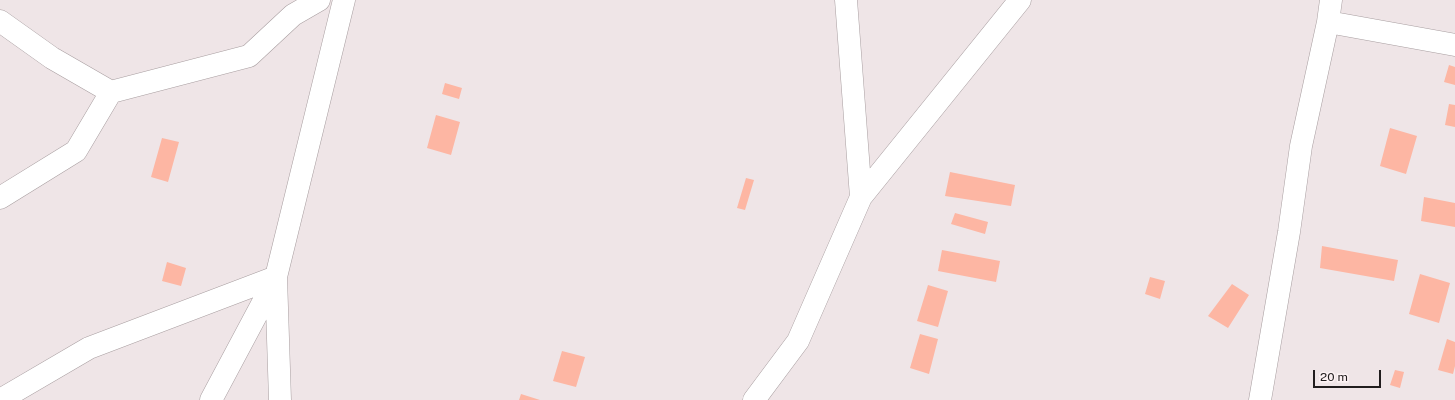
<!DOCTYPE html>
<html>
<head>
<meta charset="utf-8">
<style>
	body { margin:0 }
	#map { position:relative; width:1455px; height:400px; overflow:hidden; background:#efe5e7; font-family:"Public Sans",sans-serif }
	canvas { display:block }
	.scale { position:absolute; left:1313px; top:370px; width:68px; height:18px; box-sizing:border-box; border:2px solid #211d1e; border-top:0; padding-left:5px; font-size:12px; line-height:14px; white-space:nowrap; color:#211d1e; -webkit-text-stroke:3px #fdf2f4; paint-order:stroke }
</style>
</head>
<body>
<div id="map">
<canvas width="1455" height="400"></canvas>
<div class="scale">20 m</div>
</div>
<script>
const context = document.querySelector('canvas').getContext('2d');
context.lineJoin = 'round';
function fill(path, color) {
  context.fillStyle = color;
  context.fill(path, 'evenodd');
}
function stroke(path, color, width, dash) {
  context.strokeStyle = color;
  context.lineWidth = width;
  context.lineCap = dash ? 'butt' : 'round';
  context.setLineDash(dash || []);
  context.stroke(path);
}
fill(new Path2D(`
	M1449,65L1455,67V85L1444,82Z
	M445,83L462,88L459,99L442,94Z
	M1449,104L1455,105V127L1445,125Z
	M436,115L460,122L451,155L427,148Z
	M1390,128L1417,136L1406,174L1380,166Z
	M162,138L179,142L168,182L151,177Z
	M950,172L1015,185L1011,206L945,196Z
	M746,178L754,180L745,210L737,208Z
	M1424,197L1455,203V227L1421,221Z
	M955,213L988,222L985,234L951,224Z
	M1322,246L1398,260L1394,281L1320,268Z
	M942,250L1000,261L996,282L938,271Z
	M167,262L186,268L181,286L162,281Z
	M1420,274L1450,283L1439,323L1409,314Z
	M1150,277L1165,281L1160,299L1145,294Z
	M1232,284L1249,295L1228,328L1208,316Z
	M928,285L948,291L938,327L917,321Z
	M920,334L938,339L929,374L910,368Z
	M1447,339L1455,342V366L1453,374L1438,370Z
	M562,351L585,357L576,387L553,381Z
	M1395,370L1404,372L1400,388L1390,385Z
	M521,394L540,400H519Z`), '#fdb6a3');
const minor = new Path2D(`
	M846,0L861,197
	M0,21L52,58L111,92
	M1328,22L1455,45
	M0,198L76,151L111,92L249,56L293,15L319,0
	M0,400L89,348L276,277
	M211,400L276,278
	M280,400L276,277L344,0
	M754,400L798,341L861,197L1020,0
	M1260,400L1289,232L1301,146L1328,22L1331,0`);
stroke(minor, '#a89ea0', 23);
stroke(minor, '#fff', 22);
</script>
</body>
</html>
